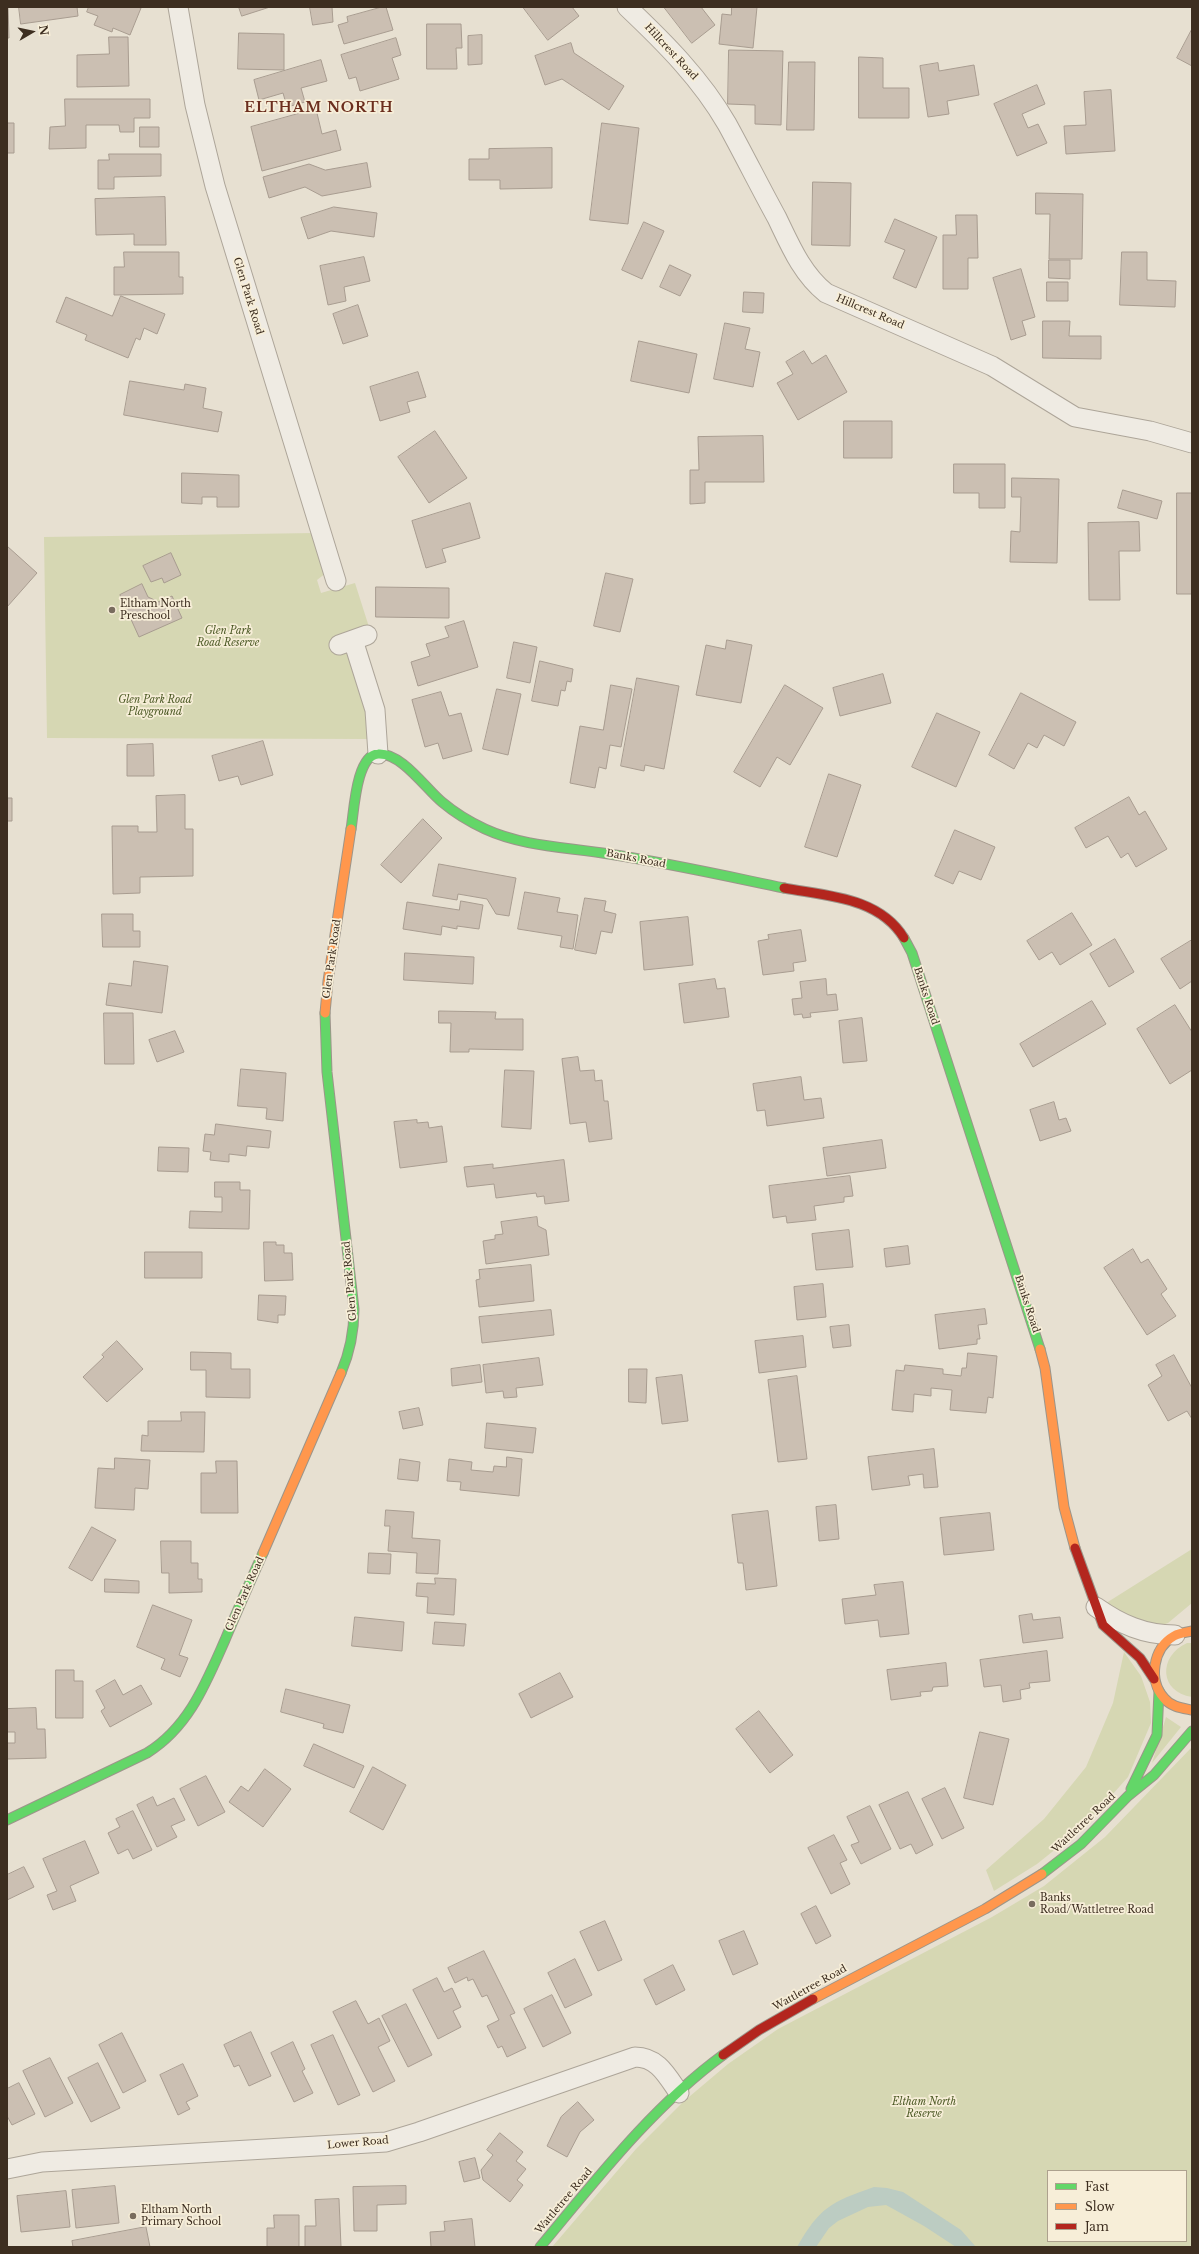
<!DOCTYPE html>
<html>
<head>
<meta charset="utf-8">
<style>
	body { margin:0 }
	#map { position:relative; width:1199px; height:2254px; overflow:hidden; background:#e7e0d1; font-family:"Libre Baskerville",serif }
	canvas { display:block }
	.frame { position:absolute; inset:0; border:8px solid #3d2e20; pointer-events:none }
	.legend { position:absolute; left:1047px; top:2170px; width:140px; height:72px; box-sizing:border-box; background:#f7eed8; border:1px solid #ada18e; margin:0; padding:5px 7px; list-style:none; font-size:12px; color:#3d2e20 }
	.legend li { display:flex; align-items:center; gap:8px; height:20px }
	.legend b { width:20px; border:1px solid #ada18e }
	.north { position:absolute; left:12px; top:12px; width:40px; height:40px; -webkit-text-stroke:3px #f7eed8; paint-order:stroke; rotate:81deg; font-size:11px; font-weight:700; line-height:16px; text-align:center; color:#3d2e20 }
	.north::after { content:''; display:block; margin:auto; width:14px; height:18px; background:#3d2e20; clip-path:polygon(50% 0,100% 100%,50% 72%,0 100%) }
</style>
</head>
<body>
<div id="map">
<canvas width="1199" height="2254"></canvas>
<div class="frame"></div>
<ul class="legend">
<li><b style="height:5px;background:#63d668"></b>Fast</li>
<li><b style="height:5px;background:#ff974d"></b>Slow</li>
<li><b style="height:5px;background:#b3261e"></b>Jam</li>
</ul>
<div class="north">N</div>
</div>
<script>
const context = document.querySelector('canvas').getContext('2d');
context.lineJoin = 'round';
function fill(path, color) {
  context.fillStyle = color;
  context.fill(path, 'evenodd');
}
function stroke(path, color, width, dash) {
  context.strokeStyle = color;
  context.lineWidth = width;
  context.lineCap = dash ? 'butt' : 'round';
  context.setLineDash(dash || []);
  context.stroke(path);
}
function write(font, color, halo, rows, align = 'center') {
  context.font = font + ' "Libre Baskerville",serif';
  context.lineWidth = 3.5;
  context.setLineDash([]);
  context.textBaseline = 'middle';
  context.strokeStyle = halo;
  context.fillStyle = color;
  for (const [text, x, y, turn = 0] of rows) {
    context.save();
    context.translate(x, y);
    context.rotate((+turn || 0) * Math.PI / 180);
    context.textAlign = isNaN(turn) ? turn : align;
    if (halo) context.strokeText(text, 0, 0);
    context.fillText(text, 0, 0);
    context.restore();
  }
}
fill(new Path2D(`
	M315,533L326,573L317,580L321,593L355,583L369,627L347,652L367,704L368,739L47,738L44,537Z
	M1192,1549V1603L1168,1623L1154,1628L1103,1605Z
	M1187,1643H1192V1697C1159,1692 1158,1656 1187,1643Z
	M1124,1652L1141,1676L1150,1702L1151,1723L1128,1777L1104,1804L1072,1836L1037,1864L994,1891L986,1870L1044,1819L1086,1767L1113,1703Z
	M1166,1717L1181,1727L1152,1763Z
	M1192,1747V2247H552L636,2149L683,2102L728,2064L778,2029L992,1917L1044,1886L1105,1837ZM1048,2171H1186V2241H1048Z`), '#d6d7b3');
fill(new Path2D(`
	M874,2187L887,2188L903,2192L961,2230L976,2247H956L924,2226L886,2205L868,2207L838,2221L829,2228L816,2247H797C820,2207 831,2202 874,2187Z`), '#bcccc2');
const building = new Path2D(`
	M7,7H8L9,38H7Z
	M19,7H77L78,16L21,24Z
	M89,7H137L141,8L130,35L113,28L112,32L94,25L98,16L87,12Z
	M239,7H270L242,16Z
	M310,7H332L333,22L313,25Z
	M382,7H386L393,30L344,44L338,25L348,22L347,17Z
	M523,7H572L579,16L548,40Z
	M664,7H701L715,25L692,43Z
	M732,7H757L753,48L719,44L722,14L731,15Z
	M427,24H461L462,48H456L457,69H427Z
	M1192,29V66L1177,58Z
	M239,33L284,34V70L238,69Z
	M482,35V64L468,65V36Z
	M109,37H128L129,86L77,87V55L109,54Z
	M396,38L401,55L392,58L399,79L360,91L356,77L349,79L341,55Z
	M571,43L574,53L624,86L609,110L562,79L545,85L535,56Z
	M729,50L783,51L781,125L755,124V105L728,104Z
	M859,57L883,58V88H909V118H859Z
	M321,60L327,81L301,88L305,102L287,107L283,93L259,100L254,80Z
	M789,62H815L814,130H787Z
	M938,63L939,71L974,65L979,95L947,101L949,114L928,117L920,66Z
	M1037,85L1045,104L1022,114L1028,128L1038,124L1047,143L1017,156L994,104Z
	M1111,90L1115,151L1066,154L1064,126L1086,125L1084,92Z
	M65,99H150V118H134V132H120L119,125H86V148L49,149L50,127L65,126Z
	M316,109L322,134L336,130L341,150L262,171L251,127Z
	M7,123H14V153H7Z
	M602,123L639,128L628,224L590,220Z
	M140,127H159V147H140Z
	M552,148V188L500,189V180H469V159H489V149Z
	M109,154H161V176L114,177V189H98V160H109Z
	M367,163L371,187L322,196L305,187L269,198L263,177L309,164L325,170Z
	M813,182L851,183L850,246L812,245Z
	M1036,193L1083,194L1082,259H1049L1050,214H1036Z
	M165,197L166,245H134V234L96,235L95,199Z
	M334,207L377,213L374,237L331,231L308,239L301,218Z
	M956,215H977L978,258H968V289H943V235H956Z
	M895,219L937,237L916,288L893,278L905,250L885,242Z
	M644,222L664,231L642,279L622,270Z
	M124,252H179V277H183V294L114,295V267H124Z
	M1122,252H1147V280L1176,281L1175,307L1120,305Z
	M364,257L370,281L344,287L346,301L328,305L320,266Z
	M1049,260H1070V279L1049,278Z
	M670,265L691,275L680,296L660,287Z
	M1021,269L1035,317L1022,321L1026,335L1011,340L993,278Z
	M1047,282H1068V301H1047Z
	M744,292L764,293L763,313L743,312Z
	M121,296L165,314L157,334L144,328L140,340L136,338L128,358L85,340L87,335L56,322L66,297L112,316Z
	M358,305L368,336L343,344L333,314Z
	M1043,321H1070L1069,336H1101V359L1043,358Z
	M725,323L750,328L745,349L760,352L753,387L714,379Z
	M639,341L697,354L689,393L631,381Z
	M804,351L812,364L826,355L847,392L798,420L777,383L793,374L786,362Z
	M418,372L426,397L407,402L410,412L380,421L370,387Z
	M130,381L184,390L185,384L206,388L203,408L222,412L218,432L124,415Z
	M844,421H892V458H844Z
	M435,431L467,478L429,503L398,457Z
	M763,436L764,482H705V503L690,504V470H699L698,437Z
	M954,464H1005V508H979V493H954Z
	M182,473L239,475V507H217V497H202V504L182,503Z
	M1012,478L1059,479L1057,563L1010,562L1011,531L1020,532L1021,497H1012Z
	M1123,490L1162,501L1157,519L1118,508Z
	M1177,493H1192V594H1177Z
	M470,503L480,538L442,549L446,562L426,568L412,521Z
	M1139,522L1140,551H1119L1120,600H1089L1088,523Z
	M7,546L37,573L7,607Z
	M171,553L181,575L164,583L162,578L151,582L143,566Z
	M606,573L633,579L620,632L594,626Z
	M142,584L148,597L159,602L172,596L182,618L139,637L120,595Z
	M376,587L449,588V618L376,617Z
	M464,621L478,667L418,686L411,662L430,656L426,644L449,637L445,627Z
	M727,640L752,645L741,703L696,695L706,645L725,649Z
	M514,642L537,647L530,683L507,678Z
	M540,661L573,669L571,682L567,681L565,691L561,690L558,706L532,701Z
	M883,674L891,703L840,716L833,688Z
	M637,678L679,686L664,769L645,765L644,771L621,766Z
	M611,685L632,689L621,747L610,745L606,769L599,767L595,788L570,783L580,726L603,730Z
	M785,685L823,708L790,765L777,757L760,787L734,772Z
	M497,689L521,694L508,755L483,749Z
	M441,692L449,716L461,713L472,751L443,759L438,743L425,747L412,700Z
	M1021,693L1076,722L1064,746L1044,735L1037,748L1028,743L1014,769L989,755Z
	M937,713L980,732L956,787L912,767Z
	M263,741L273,775L241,785L238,776L219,781L212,756Z
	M153,744L154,776H127V745Z
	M829,774L861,785L837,857L805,847Z
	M185,795V829H193V876L140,877V893L113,894L112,826H138V832H157L156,796Z
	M1129,797L1139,815L1145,811L1167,849L1136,867L1128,853L1121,858L1108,836L1086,848L1075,828Z
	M7,798H12V821H7Z
	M423,819L442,838L401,883L381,865Z
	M955,830L995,847L981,880L959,871L953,884L935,876Z
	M439,864L516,878L509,916L496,914L487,899L458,894L457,900L433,896Z
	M525,892L560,898L557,912L578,915L573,949L560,947L562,936L518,929Z
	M585,898L606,901L604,911L616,914L612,933L601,931L596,954L575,950Z
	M461,901L483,905L479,929L457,926V929L442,926L441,935L403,929L407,902L459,910Z
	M1072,913L1092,945L1060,965L1052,952L1039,960L1027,941Z
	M102,914H133V931H140V947H103Z
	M688,917L693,965L644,970L640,922Z
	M801,930L806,961L793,963L794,971L763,975L758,941L769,939L768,935Z
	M1115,939L1134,972L1109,987L1090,954Z
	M1192,940V981L1180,989L1161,959Z
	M405,953L474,957L473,984L404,980Z
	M134,961L168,966L162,1013L106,1005L109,983L131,986Z
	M715,979L717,989L725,988L729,1017L684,1023L679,984Z
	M826,979L827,995L836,994L838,1010L810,1013L811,1017L803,1018L802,1014L794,1015L792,999L802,998L800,982Z
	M1092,1001L1106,1024L1033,1067L1020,1044Z
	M1175,1005L1192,1032V1070L1170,1084L1137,1029Z
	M439,1011L496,1012L495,1019H523V1050L469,1049V1052H450L451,1023H439Z
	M104,1013H133L134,1064H105Z
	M862,1018L867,1061L843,1063L839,1021Z
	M175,1031L184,1052L157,1062L149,1040Z
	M578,1057L580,1071L594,1070L595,1081L602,1080L604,1101H608L612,1139L589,1142L586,1122L570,1124L562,1059Z
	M241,1069L286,1073L283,1121L266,1119L267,1108L238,1106Z
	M505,1070L534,1071L531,1129L502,1127Z
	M801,1077L804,1100L821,1098L824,1118L767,1126L765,1110L757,1111L753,1084Z
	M1054,1102L1059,1120L1066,1118L1071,1131L1040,1141L1030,1110Z
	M417,1120V1123L428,1122L429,1128L442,1126L447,1162L400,1168L394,1122Z
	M216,1124L271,1131L269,1148L247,1146L246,1156L229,1154V1162L210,1160L211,1152L203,1151L205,1134L214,1135Z
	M882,1140L886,1168L827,1176L823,1148Z
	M159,1147L189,1148L188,1172L158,1171Z
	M564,1160L569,1201L545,1204L544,1196L537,1197L536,1193L496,1198L494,1184L467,1187L464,1167L493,1164V1168Z
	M850,1176L853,1196L844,1197V1202L814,1206L816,1220L787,1223L786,1216L773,1218L769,1186Z
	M215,1182H240V1190H250L249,1229L189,1228L190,1211L222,1212V1197H215Z
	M537,1217L538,1226L546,1230L549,1255L486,1264L483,1241L495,1239V1235L503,1234L501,1222Z
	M849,1230L853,1267L816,1270L812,1234Z
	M264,1242H276V1245H284V1253H292L293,1280L265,1281Z
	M908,1246L910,1264L886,1267L884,1249Z
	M1133,1249L1141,1263L1148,1259L1167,1289L1161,1294L1176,1316L1147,1335L1104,1268Z
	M145,1252H202V1278H145Z
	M531,1265L534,1301L479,1307L476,1280L480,1279L479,1270Z
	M823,1284L826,1317L797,1320L794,1287Z
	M259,1295L286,1296L285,1315H278V1323L258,1320Z
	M985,1309L987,1324L978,1325L980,1339H977V1344L939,1349L935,1315Z
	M551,1310L554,1335L482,1343L479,1317Z
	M849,1325L851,1346L833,1348L830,1327Z
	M803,1336L806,1367L759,1373L755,1341Z
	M117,1341L143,1369L107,1402L83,1377L104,1357L102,1355Z
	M191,1352L231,1353V1369H250V1398L206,1397V1370H191Z
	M968,1353L997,1356L993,1398L988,1397L986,1413L950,1410L952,1390L931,1388V1396L914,1394L913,1412L892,1410L896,1370L904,1371L905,1365L943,1369V1374L961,1376L962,1368H966Z
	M1174,1355L1192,1388V1419L1187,1411L1168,1421L1148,1385L1162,1376L1156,1365Z
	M539,1358L543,1385L516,1388L517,1397L504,1398L503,1391L486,1393L483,1365Z
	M480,1365L482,1382L452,1386L451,1369Z
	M629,1369H647L646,1403L629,1402Z
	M682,1375L688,1421L662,1424L656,1378Z
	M797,1376L807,1459L778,1462L768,1380Z
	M419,1408L423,1425L403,1429L399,1412Z
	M181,1412H205L204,1452L141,1451L142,1435L148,1436V1421H181Z
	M487,1423L536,1428L533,1453L485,1448Z
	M934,1449L938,1487L924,1488L923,1474L908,1476L910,1485L872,1490L868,1457Z
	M507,1457L522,1459L519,1496L460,1490L461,1482L447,1481L449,1459L472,1462L471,1470L493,1472L494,1466L506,1467Z
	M115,1458L150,1460L148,1489L135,1488L134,1510L95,1508L98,1468L114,1469Z
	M400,1459L420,1462L418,1481L398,1479Z
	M216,1461H237L238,1513H201V1473H216Z
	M836,1505L839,1539L819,1541L816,1507Z
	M386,1510L414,1512L412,1538L440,1540L438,1574L416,1573L417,1553L388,1551L390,1526H385Z
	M768,1511L777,1586L746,1590L743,1563H738L732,1515Z
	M990,1513L994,1550L944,1555L940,1518Z
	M92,1527L116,1540L92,1581L69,1568Z
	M161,1541H191V1563H198V1579H202V1592L169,1593V1573H162Z
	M369,1553L391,1554L390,1574L368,1573Z
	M435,1578L456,1579L454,1615L427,1613L428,1597L416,1596L417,1583L435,1584Z
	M105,1579L139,1581V1593L105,1592Z
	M903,1582L909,1634L880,1637L878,1620L845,1624L842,1599L876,1595L874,1585Z
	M153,1605L192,1620L179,1655L188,1658L180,1677L161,1669L165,1659L137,1647Z
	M1032,1614L1033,1620L1060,1617L1063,1638L1023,1643L1019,1616Z
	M355,1617L404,1622L402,1651L352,1646Z
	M435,1622L466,1624L464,1646L433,1644Z
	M1047,1651L1050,1681L1029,1683L1030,1688L1020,1690L1021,1699L1003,1702L1001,1685L984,1687L980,1660Z
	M946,1663L948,1686L933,1687L932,1691L920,1692L921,1696L891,1700L887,1670Z
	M56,1670H74V1681H83V1718H56Z
	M560,1673L573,1697L531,1718L519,1694Z
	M115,1680L123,1695L141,1685L152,1704L110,1727L101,1711L105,1708L96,1691Z
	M286,1689L350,1705L343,1733L323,1728L324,1724L281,1712Z
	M36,1708L37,1729H45L46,1758L7,1759V1743H15V1732H7V1709Z
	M759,1711L793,1755L770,1773L736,1729Z
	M980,1732L1009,1739L993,1805L964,1798Z
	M314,1744L364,1766L354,1788L304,1766Z
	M373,1767L406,1785L383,1830L350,1812Z
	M265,1769L291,1789L263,1827L229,1802L241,1786L248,1791Z
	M206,1776L225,1812L198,1826L180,1789Z
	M945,1788L964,1828L942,1839L922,1799Z
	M908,1792L933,1845L916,1854L911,1844L900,1849L879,1805Z
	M153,1797L157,1806L174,1798L185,1820L171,1826L177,1837L157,1847L137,1805Z
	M870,1806L891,1849L861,1864L851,1845L859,1842L847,1817Z
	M133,1811L152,1850L133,1859L128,1849L118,1854L108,1833L120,1827L116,1819Z
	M834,1835L847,1860L840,1863L850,1884L831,1894L808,1848Z
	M85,1841L99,1873L70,1886L76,1901L53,1910L47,1895L57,1891L43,1859Z
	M24,1867L34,1887L7,1900V1875Z
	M816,1906L831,1936L816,1944L801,1914Z
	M605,1921L622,1960L598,1971L580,1932Z
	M744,1931L758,1964L733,1975L719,1941Z
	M484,1951L515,2013L510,2015L526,2048L507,2057L502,2046L498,2048L487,2026L499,2020L487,1995L482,1997L473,1979L468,1981L467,1977L455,1983L448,1968Z
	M575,1959L592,1995L565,2008L548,1973Z
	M673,1965L685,1990L656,2005L644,1980Z
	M437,1978L444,1992L452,1988L461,2007L453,2011L461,2027L438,2039L413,1990Z
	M552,1995L571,2033L543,2047L524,2009Z
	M356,2001L368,2024L379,2018L390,2041L378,2047L395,2081L373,2092L333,2012Z
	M406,2004L432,2055L408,2067L382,2016Z
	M251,2032L271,2076L249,2086L239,2065L234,2067L224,2045Z
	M122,2033L146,2081L123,2093L99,2045Z
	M333,2035L360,2095L338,2105L311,2045Z
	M293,2042L305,2069L302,2071L313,2093L294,2102L271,2053Z
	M50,2058L73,2103L45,2117L23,2071Z
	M98,2063L120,2108L91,2122L68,2078Z
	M183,2064L198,2096L186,2102L190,2109L178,2115L160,2075Z
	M19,2083L35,2114L12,2125L7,2116V2089Z
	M578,2102L594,2120L580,2132L567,2157L547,2146L561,2117Z
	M500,2133L523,2152L516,2161L526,2169L517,2180L523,2185L510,2202L483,2180L481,2170L493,2155L487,2150Z
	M475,2158L480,2178L464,2182L459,2162Z
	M115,2186L119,2223L76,2228L72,2190Z
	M406,2186V2204L377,2205V2231H354L353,2187Z
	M66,2191L70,2227L21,2232L17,2196Z
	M339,2199L341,2247H305V2226H316L315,2200Z
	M274,2215H299V2247H267V2228H274Z
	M472,2219L475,2247H431L430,2232L445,2231L444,2222Z
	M146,2227L150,2247H73L72,2241Z`);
fill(building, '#cbbfb2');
stroke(building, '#a89c90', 1);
const street = new Path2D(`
	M178,7L195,105L215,186L336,581
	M627,7C665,43 701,79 727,124C744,155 760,187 777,218C790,245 802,274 826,293L992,366L1075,417L1150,431L1192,443
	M353,640L375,710L378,754
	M339,645L367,635
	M1096,1607C1120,1624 1144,1635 1175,1635
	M7,2169L42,2162L386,2142L419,2132L635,2057C658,2057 667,2076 679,2093`);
const fast = new Path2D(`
	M351,829C354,812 356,755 378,754C401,752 426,789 442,802C455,813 470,822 485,829C524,847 568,847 609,854C668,863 726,876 784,888
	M904,938L912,953L1040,1349
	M325,1013L327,1072L354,1309C354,1331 350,1352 341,1373
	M1131,1789L1157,1735L1159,1691
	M7,1820L147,1753C189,1727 206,1683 225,1640C237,1611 250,1582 263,1553
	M1042,1874L1081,1844L1128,1796L1154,1775L1192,1731
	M540,2247C596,2180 652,2107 723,2055`);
const slow = new Path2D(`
	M325,1013L328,981L351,829
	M1040,1349L1045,1368L1064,1507L1075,1548
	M263,1553L341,1373
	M1192,1631C1186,1632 1179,1633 1174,1636C1153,1648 1148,1680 1164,1698C1171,1707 1182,1708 1192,1710
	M813,1999L985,1909L1042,1874`);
const jam = new Path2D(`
	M784,888C827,896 879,897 904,938
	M1075,1548L1103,1625L1140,1658L1154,1679
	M723,2055L759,2030L813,1999`);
stroke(street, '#ada599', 21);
stroke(fast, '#9c958a', 11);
stroke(slow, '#9c958a', 11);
stroke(jam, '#9c958a', 11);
stroke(street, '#efebe3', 19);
stroke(fast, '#63d668', 9);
stroke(slow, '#ff974d', 9);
stroke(jam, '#b3261e', 9);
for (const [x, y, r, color] of [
	[112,610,4,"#786c5e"],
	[1032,1904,4,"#786c5e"],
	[133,2216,4,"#786c5e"]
]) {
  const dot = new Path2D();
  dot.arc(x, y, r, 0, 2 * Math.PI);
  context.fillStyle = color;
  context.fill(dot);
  stroke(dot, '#f7eed8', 1.5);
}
write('10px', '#3d2e20', '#f7eed8', [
	["Hillcrest Road",671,52,47],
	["Glen Park Road",248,296,73],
	["Hillcrest Road",870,312,23],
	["Banks Road",636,859,11],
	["Glen Park Road",332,959,-82],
	["Banks Road",926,996,72],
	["Glen Park Road",350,1281,-95],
	["Banks Road",1027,1304,72],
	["Glen Park Road",245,1594,-66],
	["Wattletree Road",1084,1823,-43],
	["Wattletree Road",810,1988,-29],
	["Lower Road",358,2143,-5],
	["Wattletree Road",564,2201,-50]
]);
write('10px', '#3d2e20', '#f7eed8', [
	["Eltham North",120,604],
	["Preschool",120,616],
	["Banks",1040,1898],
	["Road/Wattletree Road",1040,1910],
	["Eltham North",141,2210],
	["Primary School",141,2222]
], 'left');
write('italic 10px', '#4d5a26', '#f7eed8', [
	["Glen Park",228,631],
	["Road Reserve",228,643],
	["Glen Park Road",155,700],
	["Playground",155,712],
	["Eltham North",924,2102],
	["Reserve",924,2114]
]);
context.letterSpacing = '1px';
write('bold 14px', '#6b2e1e', '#f7eed8', [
	["ELTHAM NORTH",319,108]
]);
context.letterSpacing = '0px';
</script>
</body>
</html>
